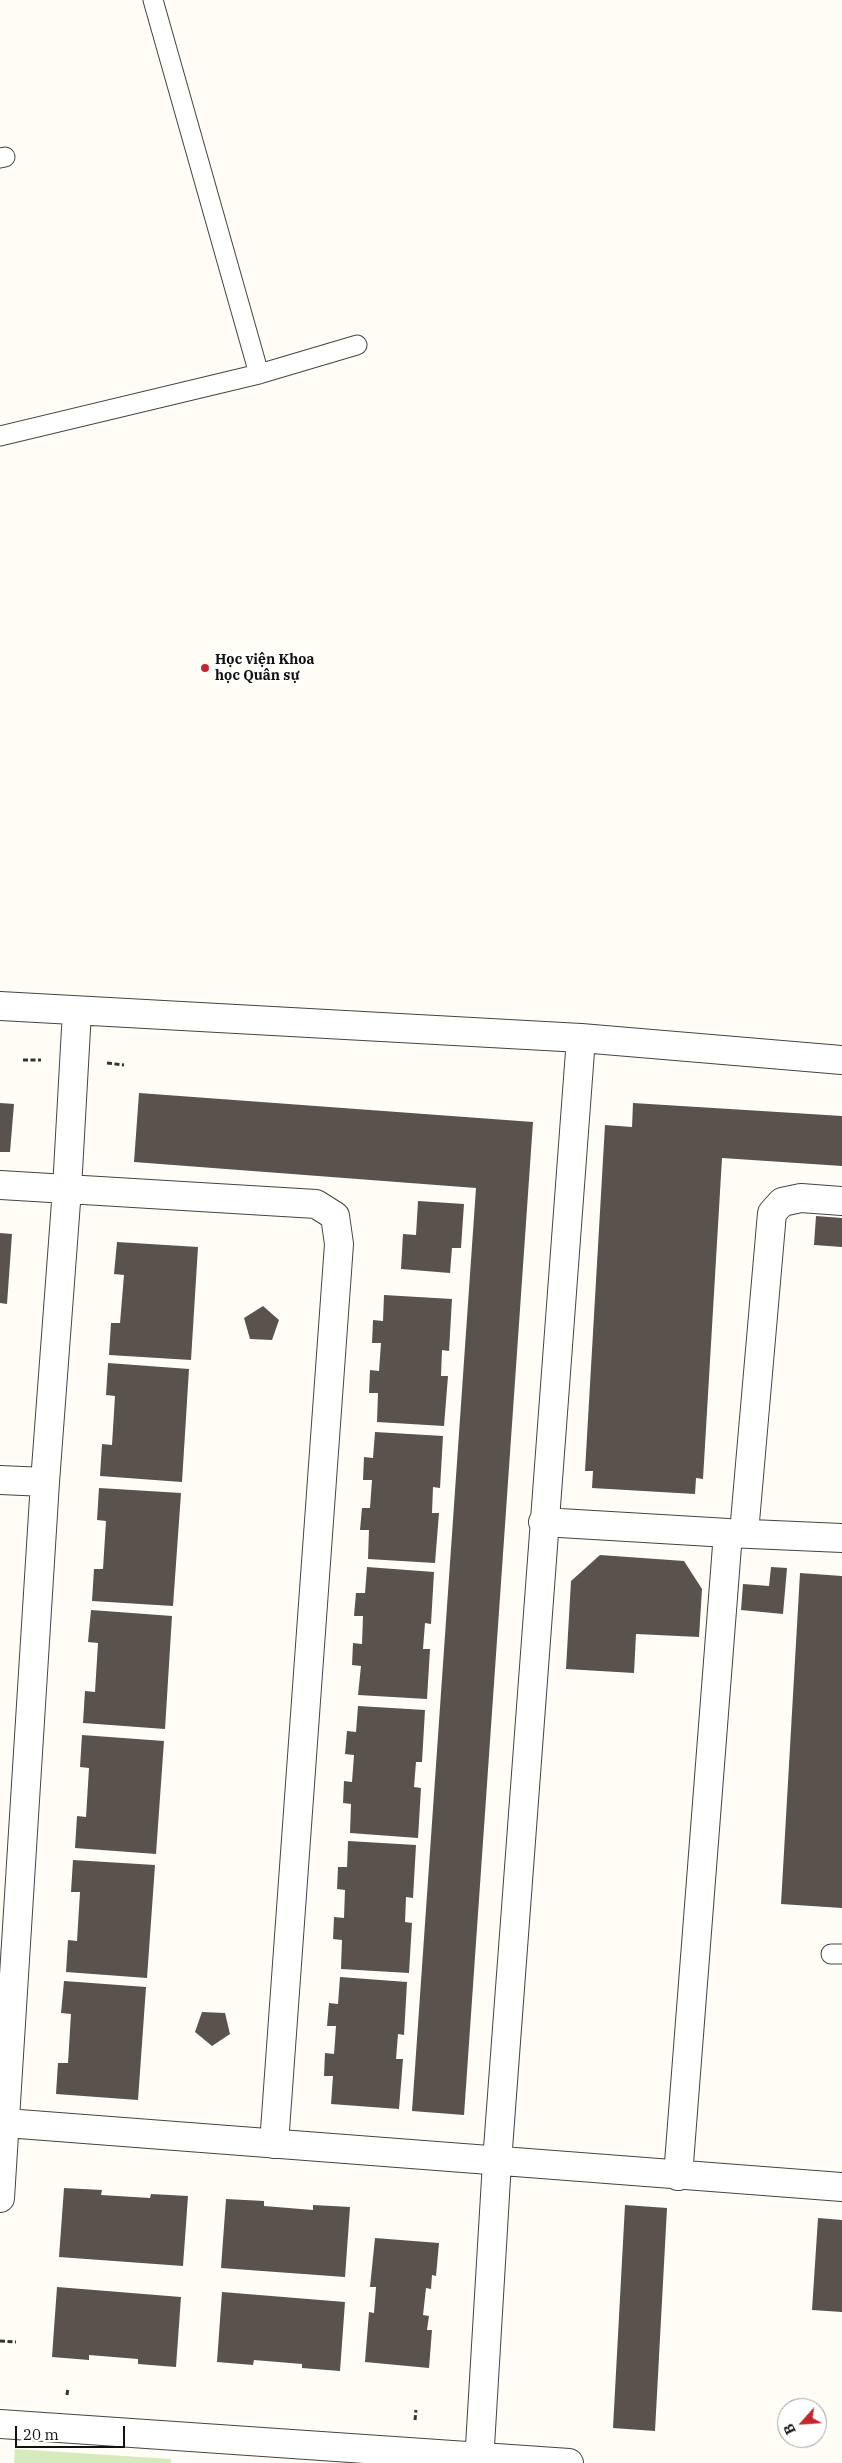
<!DOCTYPE html>
<html>
<head>
<meta charset="utf-8">
<style>
	body { margin:0 }
	#map { position:relative; width:842px; height:2463px; overflow:hidden; background:#fffdf5; font-family:"IBM Plex Serif",serif }
	canvas { display:block }
	.north { position:absolute; left:777px; top:2398px; width:50px; height:50px; box-sizing:border-box; background:#fff; border:1px solid #a0a0a0; border-radius:50%; rotate:244deg; font-size:14px; font-weight:700; line-height:20px; text-align:center; color:#111 }
	.north::after { content:''; display:block; margin:auto; width:18px; height:22px; background:#c4262e; clip-path:polygon(50% 0,100% 100%,50% 72%,0 100%) }
	.scale { position:absolute; left:15px; top:2426px; width:110px; height:22px; box-sizing:border-box; border:2px solid #111; border-top:0; padding-left:6px; font-size:15px; line-height:18px; white-space:nowrap; color:#111; -webkit-text-stroke:4px #fff; paint-order:stroke }
</style>
</head>
<body>
<div id="map">
<canvas width="842" height="2463"></canvas>
<div class="north">B</div>
<div class="scale">20 m</div>
</div>
<script>
const context = document.querySelector('canvas').getContext('2d');
context.lineJoin = 'round';
function fill(path, color) {
  context.fillStyle = color;
  context.fill(path, 'evenodd');
}
function stroke(path, color, width, dash) {
  context.strokeStyle = color;
  context.lineWidth = width;
  context.lineCap = dash ? 'butt' : 'round';
  context.setLineDash(dash || []);
  context.stroke(path);
}
function write(font, color, halo, rows, align = 'center') {
  context.font = font + ' "IBM Plex Serif",serif';
  context.lineWidth = 5;
  context.setLineDash([]);
  context.textBaseline = 'middle';
  context.strokeStyle = halo;
  context.fillStyle = color;
  for (const [text, x, y, turn = 0] of rows) {
    context.save();
    context.translate(x, y);
    context.rotate((+turn || 0) * Math.PI / 180);
    context.textAlign = isNaN(turn) ? turn : align;
    if (halo) context.strokeText(text, 0, 0);
    context.fillText(text, 0, 0);
    context.restore();
  }
}
fill(new Path2D(`
	M15,2449L171,2459V2463H14Z`), '#d5ebbd');
fill(new Path2D(`
	M139,1093L533,1122L464,2115L412,2111L476,1188L134,1162Z
	M0,1103L14,1104L10,1152H0Z
	M633,1103L842,1116V1166L722,1158L703,1479L696,1478L695,1494L592,1488L593,1471H585L605,1125L632,1127Z
	M418,1201L464,1204L461,1248H452L450,1273L401,1269L403,1234L416,1235Z
	M816,1216L842,1218V1247L814,1245Z
	M0,1233L12,1234L7,1304L0,1303Z
	M117,1242L198,1247L191,1360L109,1355L111,1323H120L124,1275L114,1274Z
	M384,1295L452,1299L449,1351L442,1350L441,1376H448L444,1426L377,1422L378,1393H369L370,1370L379,1371L381,1343H372L373,1320L383,1321Z
	M263,1306L279,1320L272,1340L250,1339L244,1318Z
	M108,1363L189,1369L182,1482L100,1476L102,1444L112,1445L115,1396L106,1395Z
	M375,1432L443,1436L440,1488L433,1487L432,1513H439L435,1563L368,1559L369,1530H360L362,1508H370L372,1480H363L364,1457L373,1458Z
	M99,1488L181,1493L173,1606L92,1601L94,1569H103L106,1521L97,1520Z
	M600,1555L684,1561L702,1589L699,1637L636,1634L634,1673L566,1669L571,1581Z
	M367,1567L434,1572L431,1624L425,1623L423,1649H430L427,1699L358,1695L361,1666L352,1665L353,1643L362,1644L363,1616H354L356,1593H365Z
	M771,1567L787,1568L783,1614L741,1610L743,1584L769,1586Z
	M800,1573L842,1576V1908L781,1904Z
	M91,1610L172,1616L165,1729L83,1723L85,1691L95,1692L98,1643L88,1642Z
	M358,1706L425,1710L422,1762H416L414,1787L421,1788L418,1838L350,1833L351,1804L343,1803L344,1781L352,1782L354,1755L345,1754L347,1731L356,1732Z
	M82,1735L164,1741L156,1854L75,1848L77,1816L86,1817L89,1768L80,1767Z
	M348,1841L416,1845L413,1898L406,1897L405,1922L412,1923L409,1973L341,1969L342,1940L333,1939L334,1917L344,1918L345,1890L337,1889L338,1867H347Z
	M73,1860L155,1865L147,1978L66,1972L68,1940L77,1941L80,1892H71Z
	M340,1977L407,1982L404,2035L398,2034L396,2059H403L399,2109L331,2104L333,2076H324L325,2053L334,2054L336,2026H327L329,2003L338,2004Z
	M64,1981L146,1987L138,2100L56,2094L58,2063H68L71,2014L61,2013Z
	M202,2012L225,2013L230,2034L212,2046L195,2032Z
	M64,2188L102,2190L101,2195L150,2198L151,2194L188,2196L183,2266L59,2257Z
	M226,2199L264,2201V2206L313,2210V2205L350,2207L345,2277L221,2268Z
	M625,2205L667,2208L655,2431L613,2428Z
	M818,2218L842,2220V2312L812,2310Z
	M375,2238L439,2243L436,2276L432,2275L431,2289L426,2288L423,2315L429,2316L427,2330H432L429,2368L365,2362L369,2312L374,2313L376,2287H370Z
	M57,2287L181,2297L176,2367L138,2364V2359L89,2355V2360L52,2357Z
	M222,2292L345,2302L340,2371L302,2368V2364L254,2360L253,2365L217,2362Z`), '#5a524d');
const lane = new Path2D(`
	M153,0L259,374
	M0,158L5,157
	M0,436L259,374L357,345
	M831,1954H842`);
const street = new Path2D(`
	M0,1006L581,1038L842,1060
	M0,1185L316,1204L335,1216L339,1244L274,2144
	M0,1480L45,1482
	M543,1522L728,1533L678,2176
	M728,1533L842,1538
	M744,1533L772,1213L782,1202L801,1198L842,1201
	M6,2123L842,2187
	M0,2198L45,1482L67,1189L77,1011
	M0,2424L569,2463
	M479,2463L497,2162L581,1038`);
stroke(lane, '#444', 21);
stroke(street, '#444', 30);
stroke(new Path2D(`
	M23,1060H41
	M107,1063L124,1065
	M0,2341L16,2342
	M67,2395L68,2388
	M415,2420L416,2410`), '#333', 3, [5, 2.5]);
stroke(lane, '#fff', 19);
stroke(street, '#fff', 28);
for (const [x, y, r, color] of [
	[205,668,5,"#c4262e"]
]) {
  const dot = new Path2D();
  dot.arc(x, y, r, 0, 2 * Math.PI);
  context.fillStyle = color;
  context.fill(dot);
  stroke(dot, '#fff', 2);
}
write('bold 14px', '#111', '#fff', [
	["Học viện Khoa",215,660],
	["học Quân sự",215,676]
], 'left');
</script>
</body>
</html>
